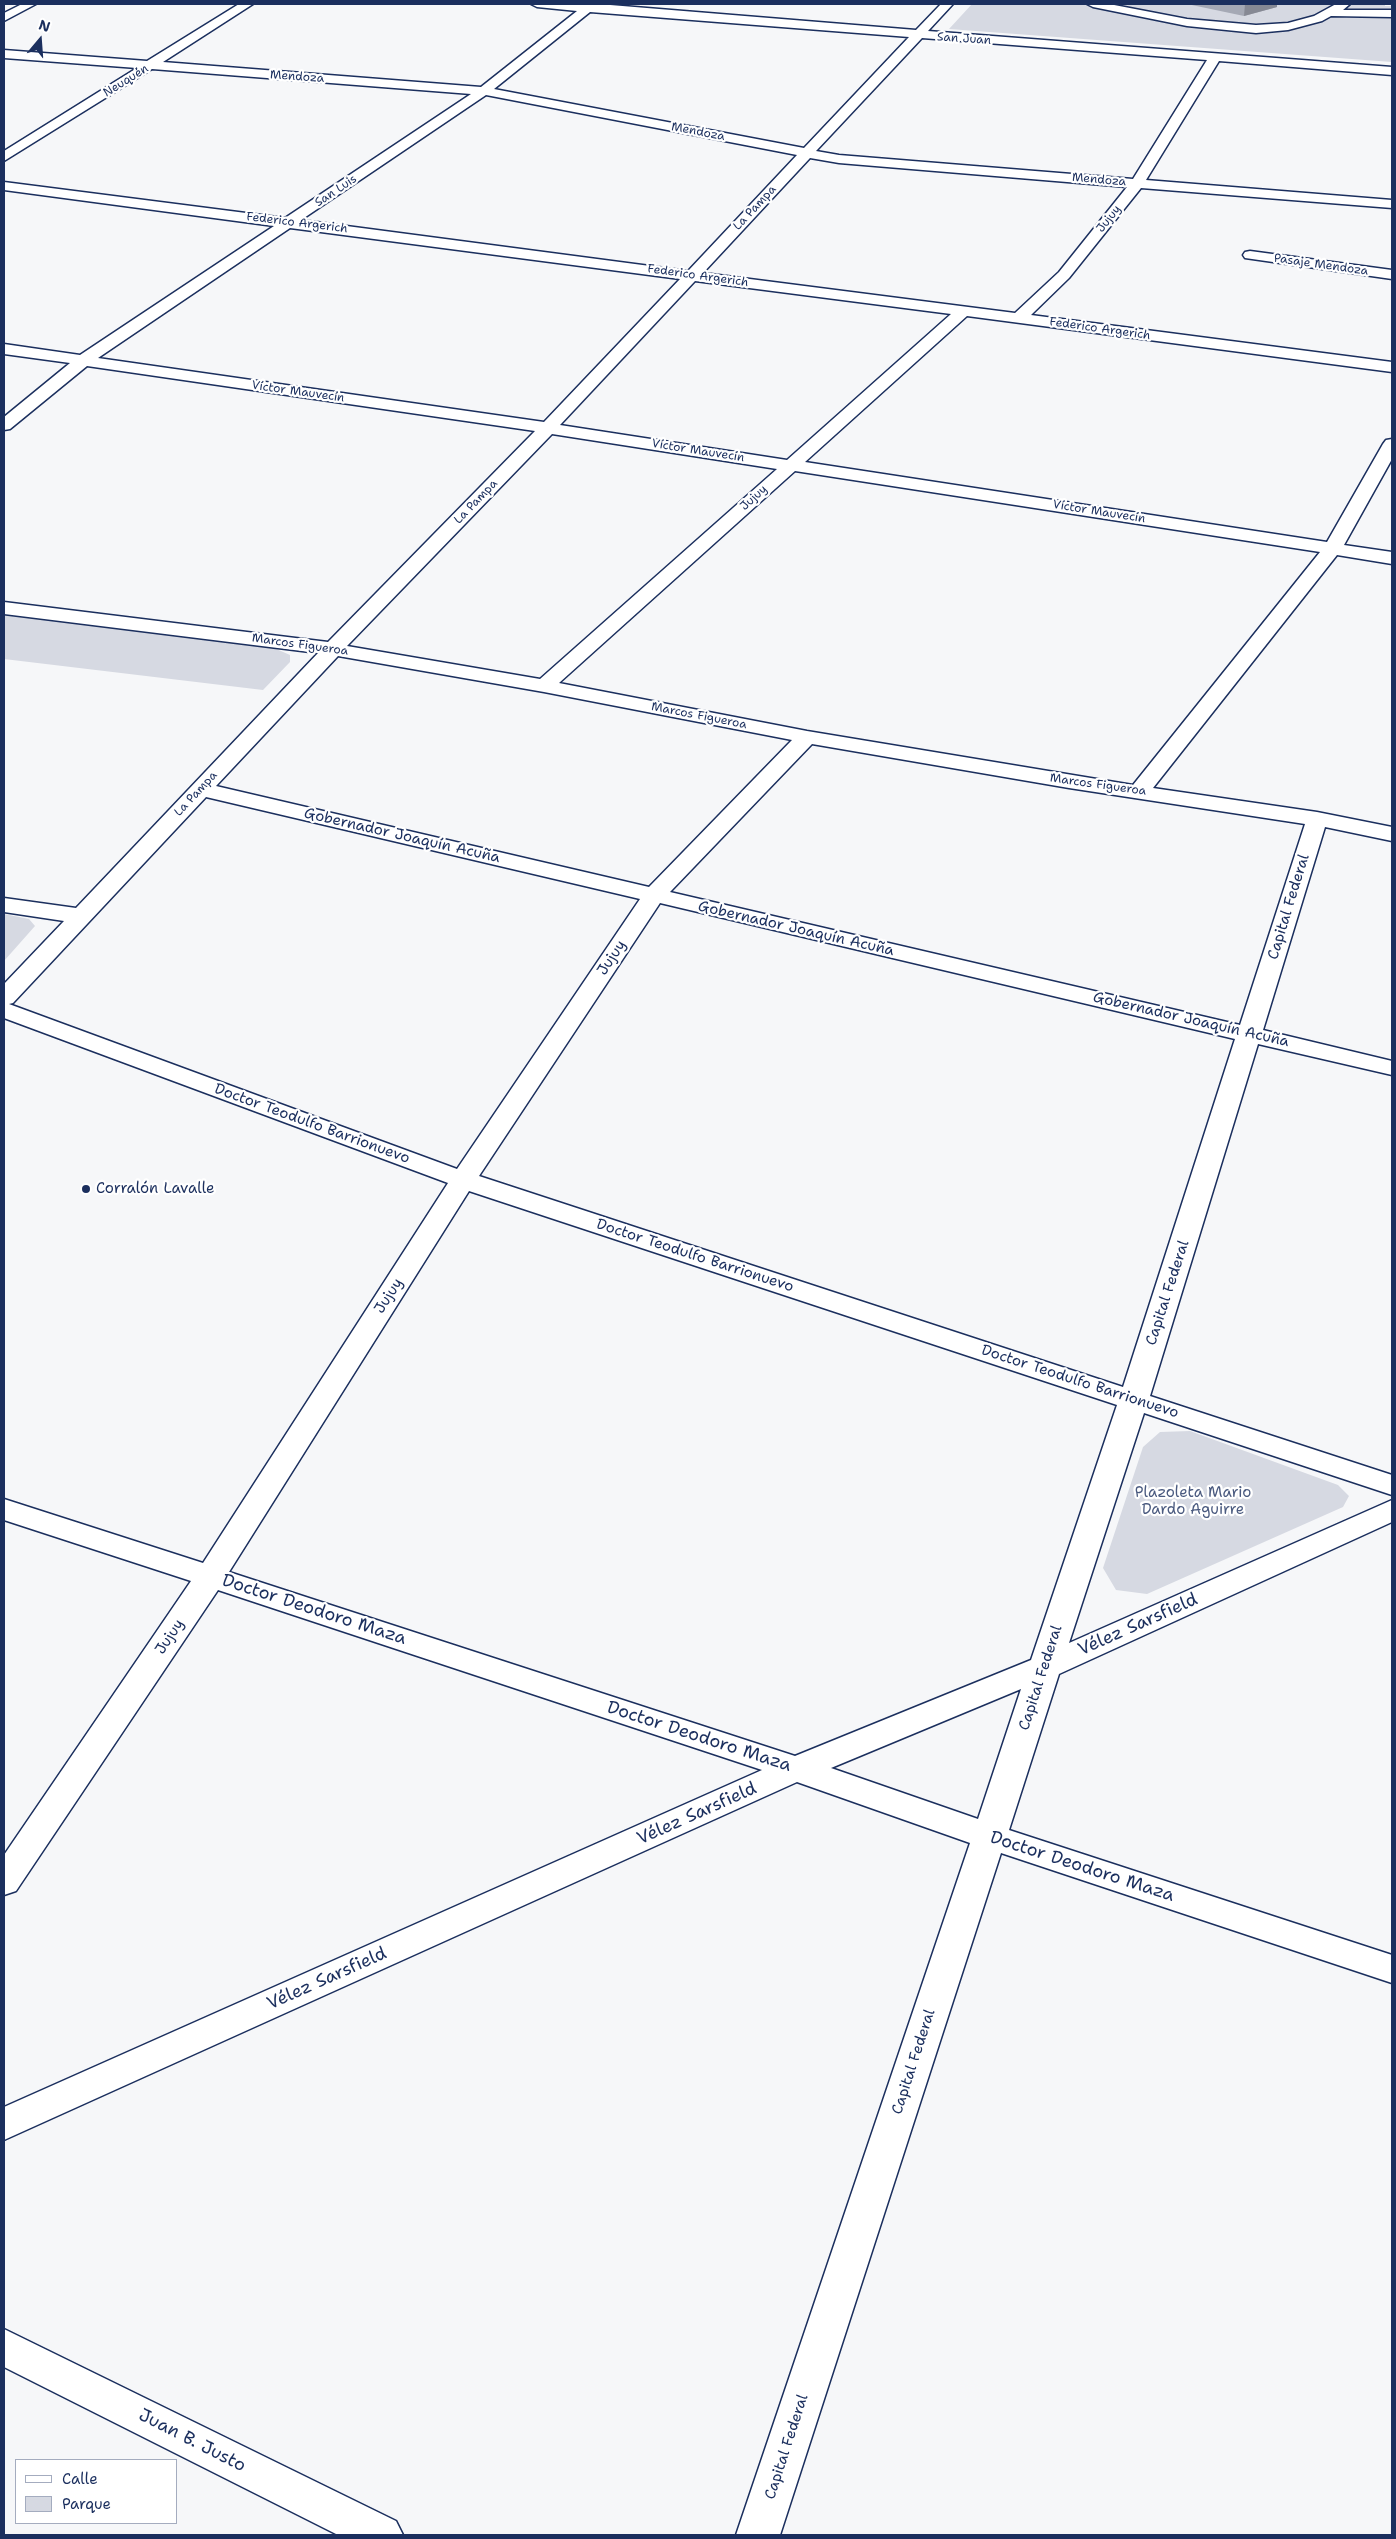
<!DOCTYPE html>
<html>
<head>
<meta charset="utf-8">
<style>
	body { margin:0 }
	#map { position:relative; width:1396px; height:2539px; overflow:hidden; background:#f6f7f9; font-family:"Shantell Sans",sans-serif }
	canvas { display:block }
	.frame { position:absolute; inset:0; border:5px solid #1b2f5e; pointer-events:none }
	.legend { position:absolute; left:15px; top:2459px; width:162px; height:65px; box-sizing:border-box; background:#fff; border:1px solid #a4acbf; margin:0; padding:6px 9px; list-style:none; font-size:15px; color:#1b2f5e }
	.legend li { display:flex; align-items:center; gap:10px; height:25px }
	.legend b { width:25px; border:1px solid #a4acbf }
	.north { position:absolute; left:15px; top:15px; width:50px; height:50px; -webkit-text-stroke:4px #fff; paint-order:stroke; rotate:18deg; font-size:14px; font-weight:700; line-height:20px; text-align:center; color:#1b2f5e }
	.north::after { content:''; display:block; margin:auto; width:18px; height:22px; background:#1b2f5e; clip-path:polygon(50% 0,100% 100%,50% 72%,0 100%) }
</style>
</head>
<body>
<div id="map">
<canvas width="1396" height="2539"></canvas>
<div class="frame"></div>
<ul class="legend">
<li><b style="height:6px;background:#fff"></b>Calle</li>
<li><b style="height:14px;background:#d6d9e2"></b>Parque</li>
</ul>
<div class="north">N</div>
</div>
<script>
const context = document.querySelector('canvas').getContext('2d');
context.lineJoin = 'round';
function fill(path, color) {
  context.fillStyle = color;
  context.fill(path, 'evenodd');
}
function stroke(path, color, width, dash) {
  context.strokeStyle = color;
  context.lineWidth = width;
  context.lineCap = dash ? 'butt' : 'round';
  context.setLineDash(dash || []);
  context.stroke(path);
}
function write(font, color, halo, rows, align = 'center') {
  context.font = font + ' "Shantell Sans",sans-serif';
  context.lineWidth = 4.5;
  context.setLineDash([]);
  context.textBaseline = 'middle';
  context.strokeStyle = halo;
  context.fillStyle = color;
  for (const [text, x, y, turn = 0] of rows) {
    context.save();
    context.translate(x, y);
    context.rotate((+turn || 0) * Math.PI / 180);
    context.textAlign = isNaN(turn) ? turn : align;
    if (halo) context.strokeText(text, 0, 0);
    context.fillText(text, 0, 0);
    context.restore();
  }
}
fill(new Path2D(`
	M972,4H1385V6H1392V62L949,29Z
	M4,615L274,648L290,655V662L263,690L4,659Z
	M4,914L29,919L35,926L4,961Z
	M1190,1431L1338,1485L1349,1496L1343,1507L1147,1594L1116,1590L1103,1568L1143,1447L1160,1432Z`), '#d6d9e2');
const minor = new Path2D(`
	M22,4H36L4,21V13Z
	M239,4H253L163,62L481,87L577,11L537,7L531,4H598L916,30L941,4H953L928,31L1392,67V75L1219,61L1146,180L1392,200V208L1141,188L1069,278L1031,315L1392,362V372L967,316L805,462L1327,542L1383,444L1386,440L1392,439V459L1344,545L1392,552V564L1337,555L1153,788L1317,812L1392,827V841L1325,827L1263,1030L1392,1061V1075L1258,1044L1150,1396L1392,1475V1495L1144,1413L1069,1643L1392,1500V1522L1059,1674L1009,1830L1392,1955V1983L1001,1853L780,2535H736L970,1843L797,1782L4,2140V2107L762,1770L218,1590L16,1891L4,1895V1855L191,1581L4,1520V1499L203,1563L448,1183L4,1018V984L64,921L4,912V898L76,908L318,653L4,614V602L328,642L535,431L87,366L10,429L4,430V417L70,363L4,354V344L80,355L274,226L4,190V182L285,218L471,94L152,69L4,161V151L137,68L4,58V50L147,61ZM590,12L909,37L804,148L494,89ZM922,38L1207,60L1133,179L839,155L816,151ZM486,95L797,155L688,271L301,220ZM810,158L839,163L1127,187L1059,272L1015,313L703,273ZM290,228L680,279L544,422L98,358ZM695,281L951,314L787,460L560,425ZM552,434L777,469L540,679L347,646ZM795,471L1320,552L1133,785L807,731L559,683ZM338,656L544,692L792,740L649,887L216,786ZM812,744L1069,788L1305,824L1240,1025L670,892ZM206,797L640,899L457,1169L9,1004L13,1003ZM660,903L1235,1039L1123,1387L479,1176ZM469,1191L1117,1405L1031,1660L795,1756L229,1572ZM1021,1689L978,1819L831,1768Z
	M1087,4H1109L1187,19L1256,25L1288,23L1314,16L1336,4H1350L1343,10H1392V17L1331,16L1322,21L1288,30L1256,33L1187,26L1093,7Z
	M1250,251L1392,270V279L1245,258L1243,255L1245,252Z
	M4,2329L396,2521L403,2535H338L4,2367Z`);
stroke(minor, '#1b2f5e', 3);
fill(minor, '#fff');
fill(new Path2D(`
	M1187,4H1277V7L1244,16Z`), '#a5a9b5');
fill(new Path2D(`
	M1245,4H1277V7L1244,16Z`), '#868994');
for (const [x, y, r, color] of [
	[86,1189,5,"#1b2f5e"]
]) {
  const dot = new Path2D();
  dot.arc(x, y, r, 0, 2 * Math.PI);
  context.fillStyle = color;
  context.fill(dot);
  stroke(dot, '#fff', 2);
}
write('12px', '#1b2f5e', '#fff', [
	["San Juan",964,39,4],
	["Mendoza",297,77,4],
	["Neuquén",126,81,-32],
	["Mendoza",698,132,11],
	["Mendoza",1099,180,5],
	["San Luis",336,191,-34],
	["La Pampa",755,208,-47],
	["Jujuy",1109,219,-51],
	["Federico Argerich",297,223,7],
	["Pasaje Mendoza",1321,265,8],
	["Federico Argerich",698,276,8],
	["Federico Argerich",1100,329,8],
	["Víctor Mauvecín",298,392,8],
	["Víctor Mauvecín",698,451,9],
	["Jujuy",754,498,-42],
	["La Pampa",476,502,-46],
	["Víctor Mauvecín",1099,512,9],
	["Marcos Figueroa",300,645,8],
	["Marcos Figueroa",699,716,11],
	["Marcos Figueroa",1098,785,8],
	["La Pampa",196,794,-47]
]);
write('15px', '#1b2f5e', '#fff', [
	["Gobernador Joaquín Acuña",402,836,13],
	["Capital Federal",1289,907,-73],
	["Gobernador Joaquín Acuña",796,929,13],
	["Jujuy",612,958,-56],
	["Gobernador Joaquín Acuña",1191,1020,13],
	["Doctor Teodulfo Barrionuevo",312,1124,20],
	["Doctor Teodulfo Barrionuevo",695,1256,18],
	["Capital Federal",1168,1293,-72],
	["Jujuy",389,1296,-57],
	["Doctor Teodulfo Barrionuevo",1080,1382,18],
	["Jujuy",170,1637,-56],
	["Capital Federal",1041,1678,-72],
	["Capital Federal",914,2062,-72],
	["Capital Federal",787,2447,-72]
]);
write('15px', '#1b2f5e', '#fff', [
	["Corralón Lavalle",96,1189]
], 'left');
write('15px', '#4a5a7f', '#fff', [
	["Plazoleta Mario",1193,1493],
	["Dardo Aguirre",1193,1510]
]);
write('18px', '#1b2f5e', '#fff', [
	["Doctor Deodoro Maza",314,1610,18],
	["Vélez Sarsfield",1138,1625,-24],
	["Doctor Deodoro Maza",699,1737,18],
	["Vélez Sarsfield",697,1814,-24],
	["Doctor Deodoro Maza",1082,1867,18],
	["Vélez Sarsfield",327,1979,-24],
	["Juan B. Justo",192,2441,27]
]);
</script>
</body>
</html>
